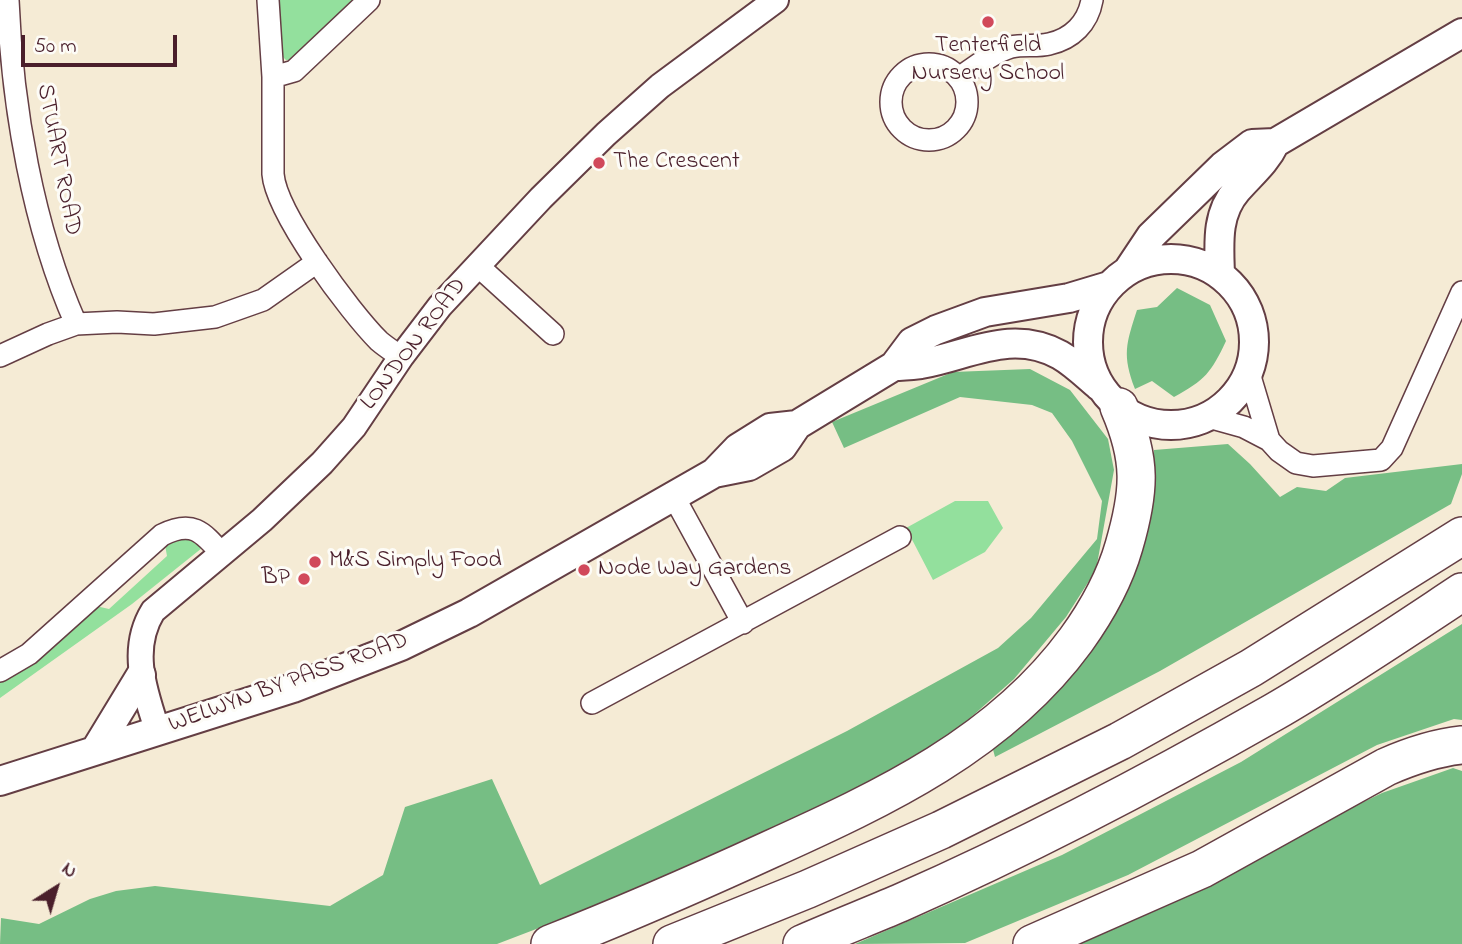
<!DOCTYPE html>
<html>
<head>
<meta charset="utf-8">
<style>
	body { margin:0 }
	#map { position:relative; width:1462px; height:944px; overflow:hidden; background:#f5ebd5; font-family:"Indie Flower",sans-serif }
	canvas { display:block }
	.north { position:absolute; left:21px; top:853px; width:70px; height:70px; -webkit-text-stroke:5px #fdfcf7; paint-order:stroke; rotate:37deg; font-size:19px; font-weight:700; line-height:28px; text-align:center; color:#4a1f2b }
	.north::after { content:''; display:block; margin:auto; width:24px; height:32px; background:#4a1f2b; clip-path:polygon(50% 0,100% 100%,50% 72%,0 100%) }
	.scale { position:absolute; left:21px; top:35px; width:156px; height:32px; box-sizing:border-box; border:4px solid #4a1f2b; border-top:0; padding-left:9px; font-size:21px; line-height:24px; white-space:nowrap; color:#4a1f2b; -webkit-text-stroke:5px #fdfcf7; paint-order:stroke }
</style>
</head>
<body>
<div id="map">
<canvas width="1462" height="944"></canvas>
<div class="north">N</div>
<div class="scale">50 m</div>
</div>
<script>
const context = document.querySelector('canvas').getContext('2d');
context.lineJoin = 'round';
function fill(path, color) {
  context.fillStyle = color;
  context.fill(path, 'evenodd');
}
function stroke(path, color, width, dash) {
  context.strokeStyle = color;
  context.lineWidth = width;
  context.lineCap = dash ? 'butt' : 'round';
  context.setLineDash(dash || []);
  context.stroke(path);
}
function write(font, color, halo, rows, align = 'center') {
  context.font = font + ' "Indie Flower",sans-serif';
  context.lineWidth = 6;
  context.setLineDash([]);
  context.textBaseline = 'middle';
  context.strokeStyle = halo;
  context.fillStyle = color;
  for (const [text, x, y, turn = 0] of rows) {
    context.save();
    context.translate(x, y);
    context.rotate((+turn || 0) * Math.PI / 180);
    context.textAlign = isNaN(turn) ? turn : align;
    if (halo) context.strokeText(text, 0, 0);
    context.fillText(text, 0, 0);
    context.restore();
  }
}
fill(new Path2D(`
	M277,0H359L293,61L286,60L280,54Z
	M955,501H988L1003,528L985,552L933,580L906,528Z
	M186,538L197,542L202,548L132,604L0,698V679L96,606L109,609L167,556L165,545Z`), '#93e09d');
fill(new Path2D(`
	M1177,288L1210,305L1226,341C1211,373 1205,380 1174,397L1152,381L1135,389C1122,355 1126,344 1137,310L1157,307Z
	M1030,369L1070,390L1108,439L1114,470L1096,570L1066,617L1014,679L942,743L820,808L667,879L497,944H0L1,918L39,924L90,899L116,891L155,886L330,906L383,875L405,807L492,779L540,885L847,731L998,648L1031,618L1097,539L1102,501L1072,441L1052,413L1032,405L960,397L844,448L832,422L953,372Z
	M1228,444L1250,464L1280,497L1297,487L1326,491L1345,478L1462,464V474L1451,504L1160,671L995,757L991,742L1150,508L1154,450Z
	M1462,624V720L1454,719L1377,745L1128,875L965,943L855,944L1062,855L1241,762Z
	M1453,768L1462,771V944H1071L1382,793Z`), '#76be84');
const minor = new Path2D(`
	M8,0C12,106 33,227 76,324
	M268,0L273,77V174C276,213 350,312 379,341C386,347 394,352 401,357
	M891 102a38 38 0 1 1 76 0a38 38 0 1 1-76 0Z
	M273,77L294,71L369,0
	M959,78C975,67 992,53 1011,47C1023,44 1037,47 1049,44C1072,39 1088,23 1092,0
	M477,265L553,334
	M0,356L48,334L76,324L117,322L154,324L215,317L263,300L317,262
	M1249,373L1269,440
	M1208,417L1244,427L1269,440L1279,451L1296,463L1313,466L1381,460L1392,448L1462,292
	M674,497L743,623
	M0,671L29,654L162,535C192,520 202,531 222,554
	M592,703L900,537`);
const tertiary = new Path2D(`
	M158,732C145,692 129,650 153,611L262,520L322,463L354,427L401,357L440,306L541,198L606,134L660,86L776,0`);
const secondary = new Path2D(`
	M1088 342a83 83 0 1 1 166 0a83 83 0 1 1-166 0Z
	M1129,269L1151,236L1223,166L1252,144L1275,143L1462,33
	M1220,274C1219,244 1216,214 1237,190C1251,174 1266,162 1275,143
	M894,366C903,366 912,365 921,364C968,356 1011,328 1060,355C1074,363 1086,375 1099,386
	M714,473L749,466L782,447L797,425L894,366L912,342L936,330L985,312L1069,298L1109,286
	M96,749L141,675
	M0,781L293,688L401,646L469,613L714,473L738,448L770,428L797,425`);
const motorway = new Path2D(`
	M550,944C624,915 697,883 769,850C884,798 1000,744 1076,640C1097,611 1114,581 1124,546C1140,491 1142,460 1119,407
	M672,944L808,889L941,830L1120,741L1251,668L1462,536
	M802,944C834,930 867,917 900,903C1027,847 1153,781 1274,712C1338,675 1400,633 1462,592
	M1032,944L1202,869L1386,767C1411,756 1434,748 1462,745`);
stroke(minor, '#643e44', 24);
stroke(tertiary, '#643e44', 28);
stroke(secondary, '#643e44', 32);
stroke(motorway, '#643e44', 40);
stroke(minor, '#fff', 21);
stroke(tertiary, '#fff', 24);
stroke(secondary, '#fff', 28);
stroke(motorway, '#fff', 37);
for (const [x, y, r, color] of [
	[988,22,7,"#d1495b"],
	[599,163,7,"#d1495b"],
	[315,562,7,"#d1495b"],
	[584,570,7,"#d1495b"],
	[304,579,7,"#d1495b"]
]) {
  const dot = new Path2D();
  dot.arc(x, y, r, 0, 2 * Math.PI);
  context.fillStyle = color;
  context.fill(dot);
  stroke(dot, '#fdfcf7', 2.5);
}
write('24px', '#4a1f2b', '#fdfcf7', [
	["Tenterfield",988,47,"center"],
	["Nursery School",988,75,"center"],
	["The Crescent",613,163],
	["M&S Simply Food",329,562],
	["Node Way Gardens",598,570],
	["BP",290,579,"right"]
], 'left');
write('24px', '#4a1f2b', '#fdfcf7', [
	["STUART ROAD",57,160,79],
	["LONDON ROAD",415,345,-53],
	["WELWYN BY PASS ROAD",289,684,-20]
]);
</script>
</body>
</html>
